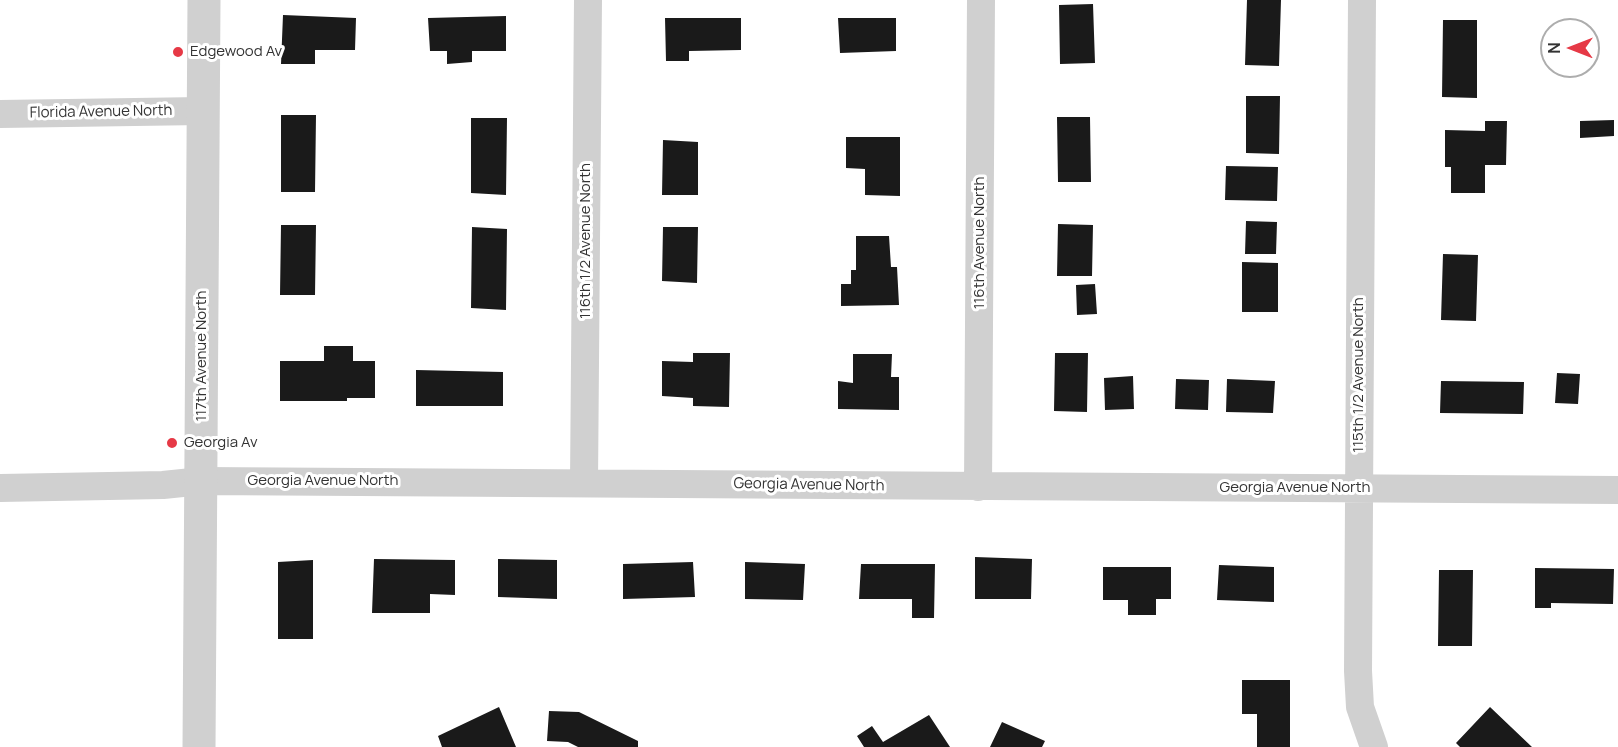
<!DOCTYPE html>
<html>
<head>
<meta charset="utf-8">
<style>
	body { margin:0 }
	#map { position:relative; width:1618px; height:747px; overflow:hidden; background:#fff; font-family:Manrope,sans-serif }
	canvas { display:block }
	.north { position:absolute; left:1540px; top:18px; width:60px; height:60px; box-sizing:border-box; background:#fff; border:2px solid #adadad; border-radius:50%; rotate:270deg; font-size:16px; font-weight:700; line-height:24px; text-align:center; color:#333 }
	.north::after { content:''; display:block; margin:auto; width:21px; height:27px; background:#e63946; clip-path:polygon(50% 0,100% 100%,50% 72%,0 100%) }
</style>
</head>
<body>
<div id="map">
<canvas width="1618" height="747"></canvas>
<div class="north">N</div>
</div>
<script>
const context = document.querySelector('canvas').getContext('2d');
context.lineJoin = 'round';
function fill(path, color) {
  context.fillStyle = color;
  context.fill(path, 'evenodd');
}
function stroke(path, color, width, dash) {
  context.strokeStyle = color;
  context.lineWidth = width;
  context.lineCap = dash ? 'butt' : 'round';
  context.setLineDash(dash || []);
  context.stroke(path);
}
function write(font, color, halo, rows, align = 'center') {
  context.font = font + ' Manrope,sans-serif';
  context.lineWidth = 6;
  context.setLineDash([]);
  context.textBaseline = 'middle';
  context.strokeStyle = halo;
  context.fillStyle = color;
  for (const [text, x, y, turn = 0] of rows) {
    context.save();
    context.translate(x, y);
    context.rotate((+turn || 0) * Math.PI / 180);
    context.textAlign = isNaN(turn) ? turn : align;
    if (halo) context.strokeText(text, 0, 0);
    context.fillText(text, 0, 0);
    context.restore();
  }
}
fill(new Path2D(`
	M1247,0H1281L1279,66L1245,65Z
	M1093,4L1095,63L1060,64L1059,5Z
	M283,15L356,18L355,50H315V64H281Z
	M506,16V51H472V62L447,64V51H430L428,18Z
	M665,18H741V50L689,51V61H666Z
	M838,18H896V51L840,53Z
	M1443,20H1477V98L1442,97Z
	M1246,96H1280L1279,154L1246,153Z
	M281,115H316L315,192H281Z
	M1057,117H1090L1091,182H1058Z
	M471,118H507L506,195L471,193Z
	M1614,120V136L1580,138V121Z
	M1485,121H1507L1506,165H1485V193H1451V167H1445V130L1485,131Z
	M846,137H900V196L865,195V169L846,168Z
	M663,140L698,142V195H662Z
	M1226,166L1278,167L1277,201L1225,200Z
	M1246,221L1277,222L1276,254H1245Z
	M1058,224L1093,225L1092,276H1057Z
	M281,225H316L315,295H280Z
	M472,227L507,229L506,310L471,308Z
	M663,227H698L697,283L662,281Z
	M856,236H889L891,267H897L899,305L841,306V284H851V270H856Z
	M1443,254L1478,255L1476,321L1441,320Z
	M1242,262L1278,263V312H1242Z
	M1095,284L1097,314L1077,315L1076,285Z
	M324,346H353V361H375V398H347V401H280V361H324Z
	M693,353H730L729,407L693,406V398L662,396V361L693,362Z
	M1055,353H1088L1087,412L1054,411Z
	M853,354H892L891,377H899V410L838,409V381L853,383Z
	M416,370L503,372V406H416Z
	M1557,373L1580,374L1578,404L1555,403Z
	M1133,376L1134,409L1105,410L1104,378Z
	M1176,379L1209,380L1208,410L1175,409Z
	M1227,379L1275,381L1273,413L1226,412Z
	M1441,381L1524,382L1523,414L1440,413Z
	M975,557L1032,559L1031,599H975Z
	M374,559L455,560V595L430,594V613H372Z
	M498,559L557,560V599L498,597Z
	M313,560V639H278V562Z
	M693,562L695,597L623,599V564Z
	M745,562L805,564L803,600L745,599Z
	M861,564H935L934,618H912V599H859Z
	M1219,565L1274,567V602L1217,600Z
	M1103,567H1171V599H1156V615H1128V600H1103Z
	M1535,568L1614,569L1613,604L1551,603V608H1535Z
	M1439,570H1473L1472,646H1438Z
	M1242,680H1290V747H1257V714H1242Z
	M499,707L516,747H442L438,736Z
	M1490,707L1532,747H1460L1456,743Z
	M549,711L579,712L638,741V747H578L568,742L547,741Z
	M929,715L950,747H864L857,736L872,726L883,742Z
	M1002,722L1045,741L1042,747H990Z`), '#1a1a1a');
stroke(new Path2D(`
	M1362,0L1358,671L1360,707L1374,747
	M0,114L202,111
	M584,482L588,0
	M978,487L981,0
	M0,488L163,485L202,481L1618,490`), '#d0d0d0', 28);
stroke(new Path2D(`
	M199,747L204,0`), '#d0d0d0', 33);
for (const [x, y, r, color] of [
	[178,52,6,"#e63946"],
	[172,443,6,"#e63946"]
]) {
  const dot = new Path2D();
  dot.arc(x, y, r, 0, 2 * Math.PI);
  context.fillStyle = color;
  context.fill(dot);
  stroke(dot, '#fff', 2);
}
write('15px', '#333', '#fff', [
	["Edgewood Av",190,52],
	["Georgia Av",184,443]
], 'left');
write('15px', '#333', '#fff', [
	["Florida Avenue North",101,112,-1],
	["116th 1/2 Avenue North",586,241,-90],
	["116th Avenue North",980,243,-90],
	["117th Avenue North",202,356,-90],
	["115th 1/2 Avenue North",1359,375,-90],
	["Georgia Avenue North",323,481],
	["Georgia Avenue North",809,485,1],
	["Georgia Avenue North",1295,488]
]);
</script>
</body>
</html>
